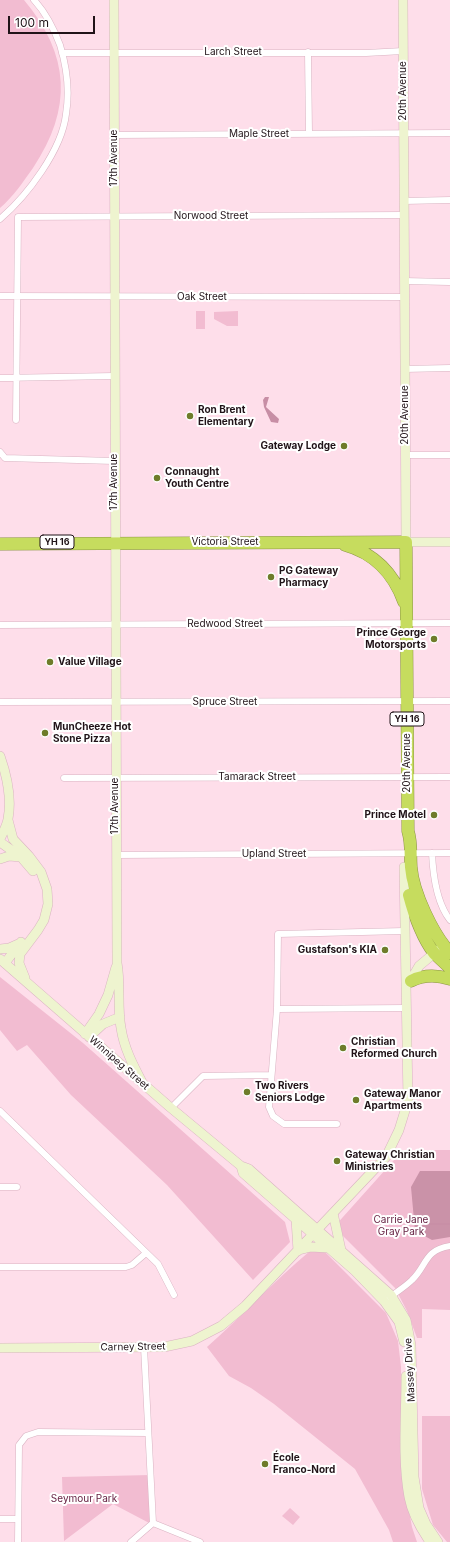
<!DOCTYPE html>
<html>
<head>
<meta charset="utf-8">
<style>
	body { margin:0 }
	#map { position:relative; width:450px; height:1542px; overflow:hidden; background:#fedeea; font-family:Inter,sans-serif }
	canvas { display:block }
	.scale { position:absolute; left:8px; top:16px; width:87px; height:18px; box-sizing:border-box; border:2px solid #201318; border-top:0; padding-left:5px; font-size:12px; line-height:14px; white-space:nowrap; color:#201318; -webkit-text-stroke:3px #fff; paint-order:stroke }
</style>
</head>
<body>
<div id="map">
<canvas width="450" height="1542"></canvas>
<div class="scale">100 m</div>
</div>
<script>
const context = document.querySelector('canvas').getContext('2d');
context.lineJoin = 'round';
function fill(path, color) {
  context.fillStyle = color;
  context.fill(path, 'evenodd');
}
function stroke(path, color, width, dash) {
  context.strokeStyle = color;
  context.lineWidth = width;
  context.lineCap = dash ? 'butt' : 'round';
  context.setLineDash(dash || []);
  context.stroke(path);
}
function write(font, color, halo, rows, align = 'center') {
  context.font = font + ' Inter,sans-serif';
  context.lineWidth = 4;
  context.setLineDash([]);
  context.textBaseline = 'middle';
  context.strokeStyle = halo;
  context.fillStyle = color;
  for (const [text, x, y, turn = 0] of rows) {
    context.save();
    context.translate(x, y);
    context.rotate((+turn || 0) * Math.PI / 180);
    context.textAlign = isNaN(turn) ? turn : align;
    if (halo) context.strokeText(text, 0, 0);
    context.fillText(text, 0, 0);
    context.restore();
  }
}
fill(new Path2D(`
	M0,0H24C70,55 73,108 33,168C23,182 13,197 0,208Z
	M196,311H205V329H196Z
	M238,311V326H227L214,319V312Z
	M0,977L83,1043L285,1222L290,1242L253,1280L167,1185L71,1095L27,1045L17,1051L0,1030Z
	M403,1150H450V1310L422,1309V1338H417L407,1311L395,1288L334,1227Z
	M310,1251H324L386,1313L398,1341L401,1367V1453L404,1484L412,1527L417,1542H393L389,1530L355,1469L274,1404L251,1388L229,1376L207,1347C242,1316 274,1281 310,1251Z
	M422,1416H450V1542H447L433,1525L422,1489Z
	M151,1475L153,1525L113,1504L64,1541L62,1477Z
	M290,1508L300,1517L293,1525L282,1516Z`), '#f2bcd1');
fill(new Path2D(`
	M420,1171H450V1237L432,1240L415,1231L411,1187Z`), '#ca92a8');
fill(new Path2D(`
	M265,397H269L266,407L279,419L278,423L271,422L264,407L263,400Z`), '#c78ea5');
stroke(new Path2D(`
	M412,1224H450`), '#c78ea5', 1.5);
const street = new Path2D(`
	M308,52L309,134
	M62,53H366L403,51
	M114,135L450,133
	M404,201L450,200
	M18,217L404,215
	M0,219C27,196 62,150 66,114C70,90 67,68 60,45C54,29 46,13 34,0
	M404,281L449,282
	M0,296L404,297
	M404,369L450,368
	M0,378L114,376
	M16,420L18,217
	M0,452L5,458L114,461
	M405,455H450
	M0,625L450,623
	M0,702L450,701
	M64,778L450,777
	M432,853C433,875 436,902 450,920
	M116,855L450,853
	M277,1009L406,1008
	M171,1108L203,1076L271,1075
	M0,1111L158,1264L174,1295
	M337,1124H284L273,1116L269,1107L277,1009L278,934L404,931
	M0,1187H17
	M0,1267H126L132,1265L146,1253
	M389,1298C396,1292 405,1287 412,1280C427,1266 424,1250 450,1246
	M144,1347L153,1523
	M0,1519H18
	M153,1523L200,1542
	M18,1542L19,1445L26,1436L38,1432L148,1433
	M131,1542L153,1523`);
const secondary = new Path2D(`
	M114,0L117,963C121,985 117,1007 121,1028C124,1048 133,1065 142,1082
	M403,0L406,542H450
	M0,756C7,776 12,798 8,819C7,825 3,833 0,839
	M8,820L13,839L29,856L41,872L47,889L48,904L44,920L38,930L20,954L19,963L25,978
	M0,842L21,857L33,871
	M0,859L9,856L21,857
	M0,949L9,948L18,944
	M0,959L171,1108L241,1166L249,1169L391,1295L406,1320L411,1345L414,1477L419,1508L426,1524L438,1542
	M5,963L21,942
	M409,983L419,966L438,950
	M85,1034L99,1014L108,995L116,967
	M89,1037L103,1024L120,1017
	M241,1166L243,1173L355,1271L384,1301L399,1322L404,1342
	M333,1213L341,1250
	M296,1219L298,1251
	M299,1250L311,1247L328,1248
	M0,1348L164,1347L192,1341L221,1326L245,1306L386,1157L399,1130L408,1101L404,867
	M406,1376C406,1416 402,1459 409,1497C412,1513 421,1529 430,1542`);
const highway = new Path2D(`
	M0,544L406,542L408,831C412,844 410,853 411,867C413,893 433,934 450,953
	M345,545C374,553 394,574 404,602
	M409,895C414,914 422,937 434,953C439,958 445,963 450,968
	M411,981C423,975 437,975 450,979`);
stroke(street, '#d9b3c2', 7);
stroke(secondary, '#d9b3c2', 10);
stroke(highway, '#8c9646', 13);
stroke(street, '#fff', 6);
stroke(secondary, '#eef4cf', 9);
stroke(highway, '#c6dc5e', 12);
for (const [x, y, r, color] of [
	[190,416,4,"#6e7c2a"],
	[344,446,4,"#6e7c2a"],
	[157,478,4,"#6e7c2a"],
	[271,577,4,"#6e7c2a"],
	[434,639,4,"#6e7c2a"],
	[50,662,4,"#6e7c2a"],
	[45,733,4,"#6e7c2a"],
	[434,815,4,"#6e7c2a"],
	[385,950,4,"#6e7c2a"],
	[343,1048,4,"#6e7c2a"],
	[247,1092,4,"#6e7c2a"],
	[356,1100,4,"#6e7c2a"],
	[337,1161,4,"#6e7c2a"],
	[265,1464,4,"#6e7c2a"]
]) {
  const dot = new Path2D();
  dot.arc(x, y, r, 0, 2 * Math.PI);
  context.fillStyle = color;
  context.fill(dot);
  stroke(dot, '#fff', 1.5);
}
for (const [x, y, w] of [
	[57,542,34],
	[407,719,34]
]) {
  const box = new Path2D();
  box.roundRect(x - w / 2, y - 7, w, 14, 3);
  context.fillStyle = '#fff';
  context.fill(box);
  stroke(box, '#201318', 1);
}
write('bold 9px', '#201318', null, [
	["YH 16",57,542],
	["YH 16",407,719]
]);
write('10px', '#201318', '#fff', [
	["Larch Street",233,52],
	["20th Avenue",403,91,-90],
	["Maple Street",259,134],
	["17th Avenue",114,158,-90],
	["Norwood Street",211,216],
	["Oak Street",202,297],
	["20th Avenue",405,415,-90],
	["17th Avenue",114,482,-90],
	["Victoria Street",225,542],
	["Redwood Street",225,624],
	["Spruce Street",225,702],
	["20th Avenue",407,763,-90],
	["Tamarack Street",257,777],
	["17th Avenue",115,806,-90],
	["Upland Street",274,854],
	["Winnipeg Street",119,1063,41],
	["Carney Street",133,1347,-1],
	["Massey Drive",410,1370,-93]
]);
write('bold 10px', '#201318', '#fff', [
	["Ron Brent",198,410],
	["Elementary",198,422],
	["Gateway Lodge",336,446,"right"],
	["Connaught",165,472],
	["Youth Centre",165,484],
	["PG Gateway",279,571],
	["Pharmacy",279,583],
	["Prince George",426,633,"right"],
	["Motorsports",426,645,"right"],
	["Value Village",58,662],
	["MunCheeze Hot",53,727],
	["Stone Pizza",53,739],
	["Prince Motel",426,815,"right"],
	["Gustafson's KIA",377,950,"right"],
	["Christian",351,1042],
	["Reformed Church",351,1054],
	["Two Rivers",255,1086],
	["Seniors Lodge",255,1098],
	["Gateway Manor",364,1094],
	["Apartments",364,1106],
	["Gateway Christian",345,1155],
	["Ministries",345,1167],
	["École",273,1458],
	["Franco-Nord",273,1470]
], 'left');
write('10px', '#662243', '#fff', [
	["Carrie Jane",401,1220],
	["Gray Park",401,1232],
	["Seymour Park",84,1499]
]);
</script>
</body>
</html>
